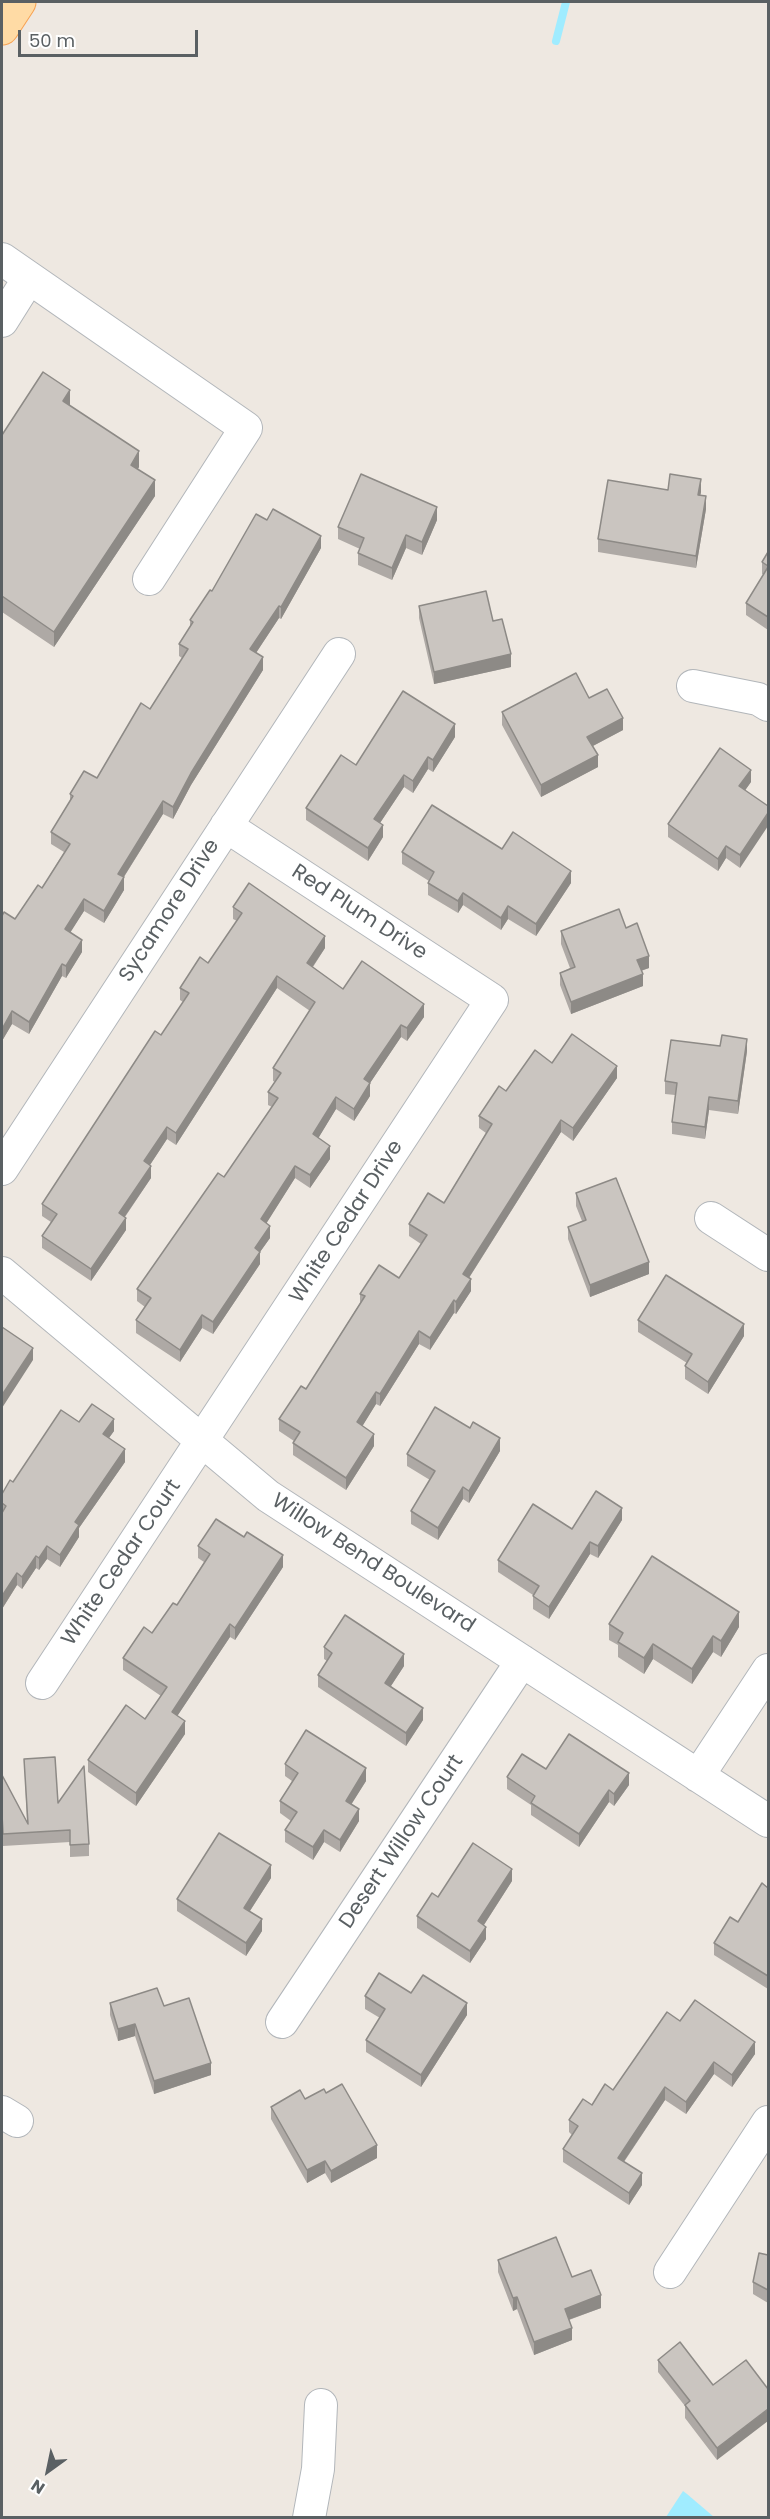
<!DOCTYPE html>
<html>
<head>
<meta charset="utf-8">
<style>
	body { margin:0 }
	#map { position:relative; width:770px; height:2519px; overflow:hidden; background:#eee8e1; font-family:Poppins,sans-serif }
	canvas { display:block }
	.frame { position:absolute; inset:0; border:3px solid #5a6063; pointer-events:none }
	.north { position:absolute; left:18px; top:2441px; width:60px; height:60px; -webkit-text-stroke:4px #fff; paint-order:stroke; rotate:213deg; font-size:16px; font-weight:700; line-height:24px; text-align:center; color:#5a6063 }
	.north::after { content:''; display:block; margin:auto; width:21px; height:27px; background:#5a6063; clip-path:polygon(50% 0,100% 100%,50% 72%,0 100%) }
	.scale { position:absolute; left:18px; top:30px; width:180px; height:27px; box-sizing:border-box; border:3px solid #5a6063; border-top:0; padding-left:8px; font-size:18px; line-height:21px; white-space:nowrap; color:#5a6063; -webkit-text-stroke:4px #fff; paint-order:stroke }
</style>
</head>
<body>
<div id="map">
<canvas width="770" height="2519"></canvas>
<div class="frame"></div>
<div class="north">N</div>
<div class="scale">50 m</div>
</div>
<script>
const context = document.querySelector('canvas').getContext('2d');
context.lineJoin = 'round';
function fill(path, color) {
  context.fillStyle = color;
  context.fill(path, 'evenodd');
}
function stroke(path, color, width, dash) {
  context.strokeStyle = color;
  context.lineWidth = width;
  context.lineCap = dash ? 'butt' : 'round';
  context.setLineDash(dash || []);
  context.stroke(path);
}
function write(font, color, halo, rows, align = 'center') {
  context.font = font + ' Poppins,sans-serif';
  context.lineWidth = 4.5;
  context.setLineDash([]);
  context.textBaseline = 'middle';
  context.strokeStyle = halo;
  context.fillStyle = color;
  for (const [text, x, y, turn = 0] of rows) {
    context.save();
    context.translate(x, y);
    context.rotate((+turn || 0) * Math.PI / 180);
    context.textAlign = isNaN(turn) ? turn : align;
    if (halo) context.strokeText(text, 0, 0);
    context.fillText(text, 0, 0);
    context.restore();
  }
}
fill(new Path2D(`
	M683,2491L687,2494L714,2517H666Z`), '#a0ecff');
stroke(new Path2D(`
	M556,41L566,2`), '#a0ecff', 8);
const minor = new Path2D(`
	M2,259L246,428L149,579
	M2,321L29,278
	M693,686L758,699L768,705
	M2,1169L339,654
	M711,1218L768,1255
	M2,1273L268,1496L768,1821
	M42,1683L492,1000L226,826
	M698,1776L768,1670
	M282,2022L522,1661
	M2,2112L17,2121
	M670,2272L768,2122
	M309,2518L318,2469L321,2405`);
const major = new Path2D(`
	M2,28L19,2`);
stroke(minor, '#b2b6ba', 34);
stroke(major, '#f7a151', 35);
stroke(minor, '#fff', 32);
stroke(major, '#ffdba5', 33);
fill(new Path2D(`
	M70,406L139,467L138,469L155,496L54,647L2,612V435Z
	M668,490L701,492L700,495L706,509L696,568L598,552V539Z
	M437,520L422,555L406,548L392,580L358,565V553L360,549L338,539V527Z
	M321,548L281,619L279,618L256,653L263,670L191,785L173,819L163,814L124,877V890L104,923L84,911L70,932L82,952L66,978L62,976L29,1034L12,1024L2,1041V916L15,919L42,888L64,852L51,844V832L70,801V794L97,778L150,709L182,658L179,656V644L190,628V620L212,591Z
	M768,552V630L746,615V603L764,575L762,574V562Z
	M419,606L493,621L511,667L434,684L419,618Z
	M589,698L623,730L593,746L598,767L541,797L502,725V712Z
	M455,737L433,772L428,769L413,793L404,787L380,823L383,837L368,861L306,820V808L356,765Z
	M751,782L745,790L740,868L726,858L718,871L668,837V824Z
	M502,849L571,883L536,936L508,919L501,930L463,905L458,913L428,895V883L429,881L402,864V852Z
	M233,907L325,948L313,967L343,989L424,1017L407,1041L401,1037L370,1083V1096L354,1121L336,1109L318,1138L330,1159L310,1188L295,1178L266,1223L270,1238L260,1252V1264L213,1334L202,1328L180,1362L136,1333V1320L145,1307L137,1301V1289L224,1177L272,1107L268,1105V1092L275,1082L273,1081V1068L310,1011L277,988L176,1145L167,1139L150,1165L151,1178L125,1217L126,1230L91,1281L42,1248V1236L51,1222L42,1216V1204L161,1035L183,1002L180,1000V988L208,963L237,921L233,919Z
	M626,928L649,968L641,971L643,986L571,1014L560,985V973L570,968L561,944V931Z
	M747,1051L738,1114L709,1110L705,1139L672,1134V1122L675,1095L665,1094V1081Z
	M552,1063L617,1078L573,1141L561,1132L469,1278L471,1291L456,1314L454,1313L430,1350L419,1344L380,1406L376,1404L362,1426L374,1446L346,1490L293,1455V1443L294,1441L279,1431V1419L306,1389L360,1303V1294L399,1278L421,1244L409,1236V1224L444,1203L486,1133L479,1128V1116L506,1091Z
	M576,1193L649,1274L590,1297L568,1239V1227L582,1221L576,1206Z
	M638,1320L744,1336L708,1394L685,1379V1366L687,1363L638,1332Z
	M79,1422L114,1431L109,1438L125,1462L79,1528V1537L60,1567L47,1559L39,1570L36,1568L22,1589L17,1585L2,1609V1494Z
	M500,1451L469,1503L463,1499L438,1540L411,1524V1511L430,1480L407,1466V1454Z
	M622,1520L598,1558L590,1554L549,1619L533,1609V1595L498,1572V1560L572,1529Z
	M198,1546L283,1567L235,1640L230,1637L177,1716L185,1734L136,1806L88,1772V1760L145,1719L161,1696L123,1670V1658L152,1633L177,1605L204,1562L198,1558Z
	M609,1624L739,1627L721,1657L713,1652L692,1684L653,1659L644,1674L618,1657V1645L609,1640Z
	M324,1647L404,1666L391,1686L423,1720L406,1746L318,1687V1675L327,1661L324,1659Z
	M24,1759L89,1844V1856L70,1857V1842L3,1846L2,1827V1775L27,1822Z
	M285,1764L366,1781L351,1804L359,1821L340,1852L324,1842L313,1860L285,1842V1830L291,1821L280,1813V1801L292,1781L285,1776Z
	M546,1769L629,1785L614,1806L609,1802L579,1847L531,1815V1805L507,1789V1777Z
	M271,1878L250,1911L262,1931L246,1956L177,1911V1899Z
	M512,1881L484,1925L486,1939L470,1963L417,1928V1916L438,1897Z
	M768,1888V1989L714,1955V1943L738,1922Z
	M411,1993L467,2015L421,2087L366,2052V2040L380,2018L365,2009V1996Z
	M110,2003L164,2006L211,2075L154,2094L135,2036L118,2041L110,2015Z
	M680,2021L755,2054L732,2087L714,2074L686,2114L665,2100L624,2162L642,2185L629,2205L563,2162V2149L572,2135L569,2132V2120L613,2090Z
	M326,2093L377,2158L331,2183L325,2173L307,2183L271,2119V2107Z
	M768,2255V2303L753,2294V2282Z
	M498,2260L572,2277L601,2308L569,2320L572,2340L534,2355L517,2309L513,2311L498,2272Z
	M658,2360L713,2385L746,2360L717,2460L685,2418V2406L658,2372Z`), '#aea9a5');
fill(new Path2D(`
	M70,390V406L63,401Z
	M139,451V467L131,480V465Z
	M701,479V492L698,508V495Z
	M155,480V496L54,647V632Z
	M706,496V509L696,568V556Z
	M437,507V520L422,555V542Z
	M406,535V548L392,580V568Z
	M321,536V548L281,619V607Z
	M279,606V618L250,662V649Z
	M511,654V667L434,684V672Z
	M263,657V670L191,785L173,819V807L191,773Z
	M623,718V730L587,749V737Z
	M455,724V737L433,772V760Z
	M598,755V767L541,797V785Z
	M428,757V769L413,793V781Z
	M751,770V782L739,799V786Z
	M404,775V787L374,832V819Z
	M163,801V814L118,886V874Z
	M768,813V826L740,868V855Z
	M383,825V837L368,861V848Z
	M726,846V858L718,871V859Z
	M571,871V883L536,936V924Z
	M124,877V890L104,923V911Z
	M463,893V905L458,913V901Z
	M84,899V911L65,941V929Z
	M508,906V919L501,930V918Z
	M325,936V948L307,975V963Z
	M82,940V952L66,978V966Z
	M649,956V968L637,972V960Z
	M62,964V976L29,1034V1022Z
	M643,974V986L571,1014V1002Z
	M277,976V988L176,1145V1133Z
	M424,1004V1017L407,1041V1028Z
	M12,1011V1024L2,1041V1029Z
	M401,1025V1037L364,1092V1079Z
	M747,1039V1051L738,1114V1101Z
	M617,1066V1078L573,1141V1128Z
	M370,1083V1096L354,1121V1109Z
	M336,1097V1109L313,1147V1134Z
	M709,1097V1110L705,1139V1127Z
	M561,1120V1132L463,1287V1274Z
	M167,1127V1139L144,1174V1161Z
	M330,1146V1159L310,1188V1175Z
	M151,1166V1178L119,1225V1213Z
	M295,1166V1178L261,1232V1219Z
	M126,1218V1230L91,1281V1269Z
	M270,1226V1238L260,1252V1264L213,1334V1322L255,1248Z
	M649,1262V1274L590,1297V1285Z
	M471,1279V1291L456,1314V1302Z
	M454,1300V1313L430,1350V1338Z
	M202,1315V1328L180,1362V1350Z
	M744,1324V1336L708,1394V1382Z
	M419,1331V1344L380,1406V1394Z
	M33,1348V1360L2,1408V1395Z
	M376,1392V1404L357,1435V1422Z
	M114,1419V1431L103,1446V1434Z
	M374,1434V1446L346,1490V1478Z
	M500,1438V1451L469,1503V1491Z
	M125,1449V1462L79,1528V1537L60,1567V1555L75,1522Z
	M463,1487V1499L438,1540V1528Z
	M622,1508V1520L598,1558V1546Z
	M590,1542V1554L549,1619V1607Z
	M47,1546V1559L39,1570V1558Z
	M283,1555V1567L235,1640V1628Z
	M36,1556V1568L22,1589V1577Z
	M17,1573V1585L2,1609V1596Z
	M739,1612V1627L721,1657V1641Z
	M230,1624V1637L172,1724V1712Z
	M713,1636V1652L692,1684V1669Z
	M653,1644V1659L644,1674V1658Z
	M404,1654V1666L385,1695V1683Z
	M423,1708V1720L406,1746V1733Z
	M185,1721V1734L136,1806V1793Z
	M366,1768V1781L346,1813V1801Z
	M629,1773V1785L614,1806V1794Z
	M609,1790V1802L579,1847V1834Z
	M359,1809V1821L340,1852V1840Z
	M324,1830V1842L313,1860V1847Z
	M271,1865V1878L244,1920V1908Z
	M512,1869V1881L478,1934V1921Z
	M262,1919V1931L246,1956V1943Z
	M486,1927V1939L470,1963V1951Z
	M467,2003V2015L421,2087V2075Z
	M135,2024V2036L118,2041V2029Z
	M755,2042V2054L732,2087V2075Z
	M714,2062V2074L686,2114V2102Z
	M211,2063V2075L154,2094V2081Z
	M665,2087V2100L618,2170V2158Z
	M377,2145V2158L331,2183V2171Z
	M325,2161V2173L307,2183V2170Z
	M642,2173V2185L629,2205V2193Z
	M601,2295V2308L565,2321V2309Z
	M517,2297V2309L513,2311V2298Z
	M572,2328V2340L534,2355V2342Z
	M768,2409V2421L717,2460V2448Z`), '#8d8a86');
const building = new Path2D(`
	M43,372L70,390L63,401L139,451L131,465L155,480L54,632L2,596V435Z
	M361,474L437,507L422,542L406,535L392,568L358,553L364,538L338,527Z
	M670,474L701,479L698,495L706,496L696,556L598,539L608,480L668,490Z
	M273,509L321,536L281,607L279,606L250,649L263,657L191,773L173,807L163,801L118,874L124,877L104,911L84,899L65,929L82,940L66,966L62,964L29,1022L12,1011L2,1029V916L4,912L15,919L38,885L42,888L70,844L51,832L73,796L70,794L84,771L97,778L141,703L150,709L188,649L179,644L193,622L190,620L210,590L212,591L256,514L267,520Z
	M768,552V566L762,562Z
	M768,567V617L746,603Z
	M486,591L493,621L502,619L511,654L434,672L419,606Z
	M576,673L589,698L607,689L623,718L587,737L598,755L541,785L502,712Z
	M403,691L455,724L433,760L428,757L413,781L404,775L374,819L383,825L368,848L306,808L341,755L356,765Z
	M720,748L751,770L739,786L768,806V813L740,855L726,846L718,859L668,824Z
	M432,805L502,849L513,832L571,871L536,924L508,906L501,918L463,893L458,901L428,883L434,872L402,852Z
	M249,883L325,936L307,963L343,989L362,961L424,1004L407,1028L401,1025L364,1079L370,1083L354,1109L336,1097L313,1134L330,1146L310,1175L295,1166L261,1219L270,1226L255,1248L260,1252L213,1322L202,1315L180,1350L136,1320L151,1298L137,1289L218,1173L224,1177L278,1098L268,1092L281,1073L273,1068L315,1002L277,976L176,1133L167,1127L144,1161L151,1166L119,1213L126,1218L91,1269L42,1236L57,1214L42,1204L155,1031L161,1035L189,993L180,988L200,957L208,963L242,913L233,907Z
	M619,909L626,928L637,923L649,956L637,960L643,974L571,1002L560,973L575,967L561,931Z
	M572,1034L617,1066L573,1128L561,1120L463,1274L471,1279L456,1302L454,1300L430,1338L419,1331L380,1394L376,1392L357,1422L374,1434L346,1478L293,1443L300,1432L279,1419L301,1386L306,1389L365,1296L360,1294L379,1265L399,1278L427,1235L409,1224L428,1193L444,1203L492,1124L479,1116L499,1086L506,1091L535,1050L552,1063Z
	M722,1035L747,1039L738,1101L709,1097L705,1127L672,1122L677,1083L665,1081L671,1040L720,1046Z
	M616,1178L649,1262L590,1285L568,1227L586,1220L576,1193Z
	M666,1275L744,1324L708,1382L685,1366L692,1354L638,1320Z
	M2,1327L33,1348L2,1395Z
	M92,1404L114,1419L103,1434L125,1449L75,1522L79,1525L60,1555L47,1546L39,1558L36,1556L22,1577L17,1573L2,1596V1513L6,1506L2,1503V1494L10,1480L13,1482L61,1410L79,1422Z
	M435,1407L470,1428L473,1422L500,1438L469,1491L463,1487L438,1528L411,1511L435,1471L407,1454Z
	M596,1491L622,1508L598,1546L590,1542L549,1607L533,1596L539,1586L498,1560L533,1504L572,1529Z
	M216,1519L244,1537L247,1532L283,1555L235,1628L230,1624L172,1712L185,1721L136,1793L88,1760L126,1705L145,1719L167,1687L123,1658L144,1627L152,1633L173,1603L177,1605L210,1554L198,1546Z
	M652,1556L739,1612L721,1641L713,1636L692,1669L653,1644L644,1658L618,1642L623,1633L609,1624Z
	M345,1615L404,1654L385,1683L423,1708L406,1733L318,1675L332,1653L324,1647Z
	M306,1730L366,1768L346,1801L359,1809L340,1840L324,1830L313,1847L285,1830L297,1812L280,1801L298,1773L285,1764Z
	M569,1734L629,1773L614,1794L609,1790L579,1834L531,1803L535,1796L507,1777L522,1754L546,1769Z
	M55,1757L58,1803L84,1766L89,1844L70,1845V1830L3,1834L2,1814V1775L28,1824L24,1759Z
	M219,1833L271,1865L244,1908L262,1919L246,1943L177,1899Z
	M473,1843L512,1869L478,1921L486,1927L470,1951L417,1916L432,1893L438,1897Z
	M762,1883L768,1888V1976L714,1943L730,1917L738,1922Z
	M379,1973L411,1993L423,1975L467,2003L421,2075L366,2040L385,2009L365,1996Z
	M157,1988L164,2006L189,1998L211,2063L154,2081L135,2024L118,2029L110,2003Z
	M695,2000L755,2042L732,2075L714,2062L686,2102L665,2087L618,2158L642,2173L629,2193L563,2149L578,2126L569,2120L583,2099L592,2105L605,2084L613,2090L667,2012L680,2021Z
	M342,2084L377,2145L331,2171L325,2161L307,2170L271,2107L300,2090L305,2099L324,2089L326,2093Z
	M556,2237L572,2277L591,2270L601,2295L565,2309L572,2328L534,2342L517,2297L513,2298L498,2260Z
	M759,2253L768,2255V2290L753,2282Z
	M680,2342L713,2385L746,2360L768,2389V2409L717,2448L685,2405L690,2401L658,2360Z`);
fill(building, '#cac5c0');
stroke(building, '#8d8a86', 1.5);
write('21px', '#5a6063', '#fff', [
	["Sycamore Drive",170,911,-57],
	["Red Plum Drive",359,913,33],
	["White Cedar Drive",347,1222,-57],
	["White Cedar Court",122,1563,-56],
	["Willow Bend Boulevard",373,1564,33],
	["Desert Willow Court",402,1842,-56]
]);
</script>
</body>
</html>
